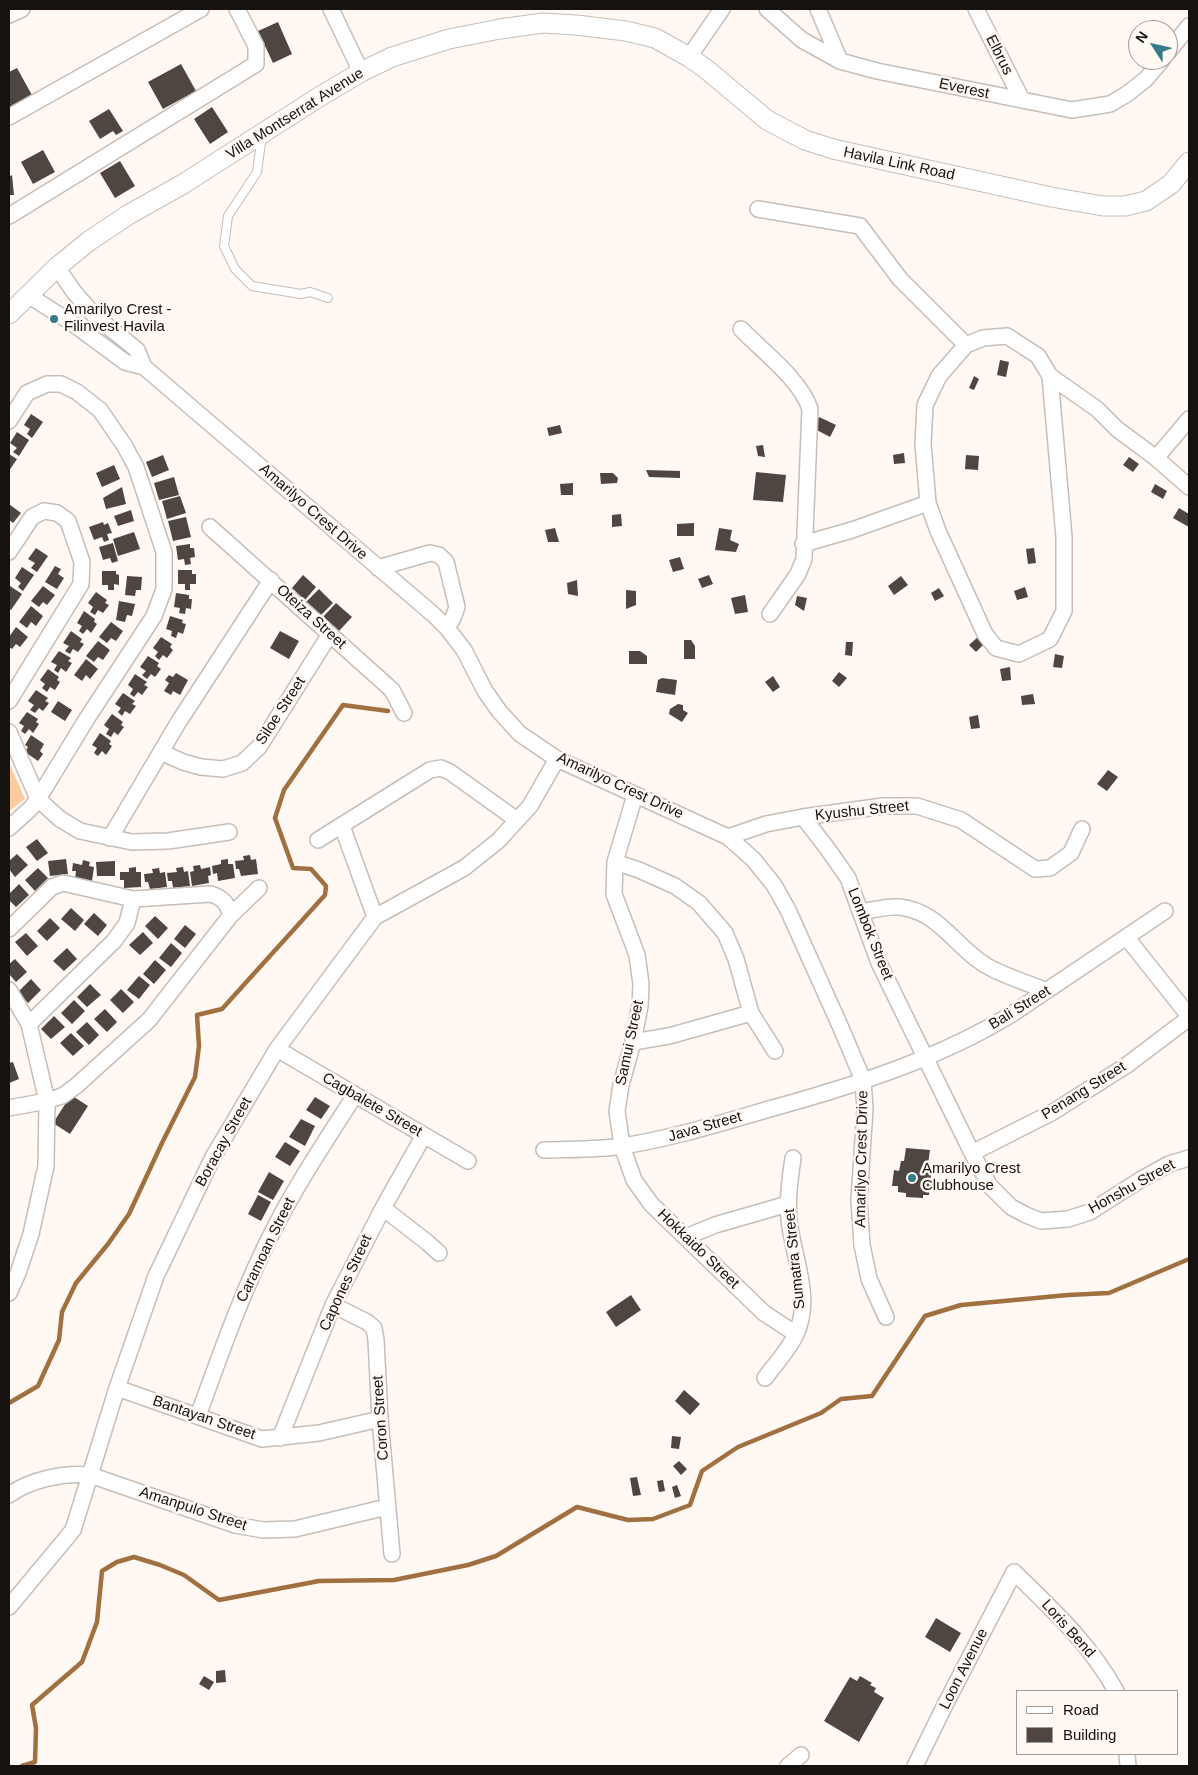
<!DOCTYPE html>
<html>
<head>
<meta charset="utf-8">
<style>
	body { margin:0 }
	#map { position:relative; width:1198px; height:1775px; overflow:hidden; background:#fff8f3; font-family:Arial,sans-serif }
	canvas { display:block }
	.frame { position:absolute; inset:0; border:10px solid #151210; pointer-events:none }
	.legend { position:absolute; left:1016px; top:1690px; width:162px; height:65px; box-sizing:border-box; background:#fff8f3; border:1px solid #a19c98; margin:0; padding:6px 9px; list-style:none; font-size:15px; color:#151210 }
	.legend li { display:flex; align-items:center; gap:10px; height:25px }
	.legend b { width:25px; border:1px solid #a19c98 }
	.north { position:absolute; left:1128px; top:20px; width:50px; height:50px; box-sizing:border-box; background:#fff8f3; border:1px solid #a19c98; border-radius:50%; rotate:305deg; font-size:14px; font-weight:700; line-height:20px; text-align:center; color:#151210 }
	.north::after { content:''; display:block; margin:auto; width:18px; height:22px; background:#367b89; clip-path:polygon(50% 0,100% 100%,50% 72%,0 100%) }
</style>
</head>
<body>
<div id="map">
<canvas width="1198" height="1775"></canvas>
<div class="frame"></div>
<ul class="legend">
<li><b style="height:6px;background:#fff"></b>Road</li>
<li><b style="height:14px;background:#4d4641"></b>Building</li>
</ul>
<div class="north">N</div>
</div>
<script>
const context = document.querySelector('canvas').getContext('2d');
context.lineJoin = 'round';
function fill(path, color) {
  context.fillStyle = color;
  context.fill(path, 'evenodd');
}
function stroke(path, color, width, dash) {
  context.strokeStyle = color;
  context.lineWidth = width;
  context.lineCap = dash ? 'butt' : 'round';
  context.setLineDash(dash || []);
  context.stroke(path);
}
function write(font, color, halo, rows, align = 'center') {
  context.font = font + ' Arial,sans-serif';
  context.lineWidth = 5;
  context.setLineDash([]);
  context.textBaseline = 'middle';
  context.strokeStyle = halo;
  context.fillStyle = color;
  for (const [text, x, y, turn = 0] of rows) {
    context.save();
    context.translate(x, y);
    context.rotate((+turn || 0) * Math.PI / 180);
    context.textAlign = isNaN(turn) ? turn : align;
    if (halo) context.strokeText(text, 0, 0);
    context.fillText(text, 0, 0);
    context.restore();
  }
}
fill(new Path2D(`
	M9,763L25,799L9,811Z`), '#fecb9e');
stroke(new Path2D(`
	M9,1403L38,1386L59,1340L62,1312L76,1283L108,1244L129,1214L162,1143L195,1077L199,1046L197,1015L222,1009L325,895L326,886L311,869L293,868L275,818L284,790L343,705L388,711
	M22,1766L35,1762L36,1728L32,1705L82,1662L97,1622L102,1571L117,1562L134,1557L160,1565L184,1575L219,1600L319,1581L394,1580L468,1565L496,1556L577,1507L628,1520L653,1519L690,1505L702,1471L738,1447L821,1413L841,1399L872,1396L925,1316L961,1305L1068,1295L1109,1293L1189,1259`), '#a17040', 4.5);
fill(new Path2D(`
	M278,22L292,54L273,63L258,31Z
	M181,64L196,91L163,109L148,82Z
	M17,68L33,97L9,111V72Z
	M212,107L228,132L210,144L194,119Z
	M109,109L123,131L116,135L113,131L100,139L89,121Z
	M43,150L55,172L33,184L21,162Z
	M120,161L135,186L115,198L100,173Z
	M12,175L14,195H9V177Z
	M1000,360L1009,362L1006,377L997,375Z
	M974,376L979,379L974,390L969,388Z
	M31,414L43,422L32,438L27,434L30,429L24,425Z
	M819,417L836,425L830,437L813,428Z
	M560,425L562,433L549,436L547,428Z
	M17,432L29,440L19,456L13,452L17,448L10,443Z
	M763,445L765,457L758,456L756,446Z
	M904,453L905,463L894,464L893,455Z
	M9,454L17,459L9,471Z
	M163,455L169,470L152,477L146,462Z
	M966,455L979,456L978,470L965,469Z
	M1129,457L1139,464L1133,472L1123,465Z
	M114,465L120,479L102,487L96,473Z
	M646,470L680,471V478L649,477Z
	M756,472L786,475L783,502L753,500Z
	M600,473H613L618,478L617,483L601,484Z
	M174,477L179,495L159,500L154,483Z
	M573,483V495H561L560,484Z
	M1155,484L1167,491L1163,499L1151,492Z
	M122,487L126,504L106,509L103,498Z
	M180,496L186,513L167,519L162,501Z
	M9,504L21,513L13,523L9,520Z
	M1179,508L1189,514V527L1173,518Z
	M131,510L134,521L118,526L114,516Z
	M621,514L622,526L612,527V515Z
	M186,517L191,537L173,541L168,521Z
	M103,522L104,525L108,523L112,533L107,534L109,540L104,542L102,537L94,540L89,527Z
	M694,523V536H677V524Z
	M555,528L559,542H548L545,530Z
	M719,528L732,530L730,540L739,544L736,552L715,550Z
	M134,532L140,549L118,556L113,539Z
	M113,543L118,561L112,563L110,558L103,560L99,547Z
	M190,544V548H194L195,557L190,558L191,564L185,565L184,559L178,560L176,546Z
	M36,548L48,556L37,572L31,568L35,563L28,559Z
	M1034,548L1036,563L1028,564L1026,549Z
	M680,557L684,569L673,572L669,560Z
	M55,566L61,569L58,574L64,578L57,589L45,582Z
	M22,567L34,575L23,591L18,587L21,583L15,578Z
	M178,570H192V574H196V584H190V590H185V584H178Z
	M102,571H116V574L119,575V585L114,584V590H108V585H102Z
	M303,575L316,587L305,600L292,588Z
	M709,575L713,584L702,588L698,579Z
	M127,576L142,577L141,590H136L135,596L125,595Z
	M901,576L908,585L894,595L888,586Z
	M577,580L578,596L568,594L567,583Z
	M10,586L22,594L11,610L9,608Z
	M43,586L55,595L47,605L43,602L39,607L31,601Z
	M1025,587L1028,597L1017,600L1014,591Z
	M939,588L944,596L935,601L931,593Z
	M319,589L333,603L320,616L306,602Z
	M626,590L636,591V605L626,609Z
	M96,592L107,600L105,603L109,605L103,613L98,610L95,615L90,612L93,607L88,603Z
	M176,593L189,595V599H192L191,609L186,608L185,614L179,613L180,608L174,607Z
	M745,595L748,612L735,614L731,598Z
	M797,596L807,598L804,611L795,605Z
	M119,601L135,604L132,616L127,615L125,622L116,620Z
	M336,603L352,617L338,632L322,618Z
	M31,606L43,616L36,626L31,622L27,628L19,622Z
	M84,611L95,619L94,622L97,624L91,633L87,629L83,634L79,631L82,626L77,623Z
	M170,616L183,620L182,623L186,624L183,634L178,632L176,638L171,636L172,631L166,629Z
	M111,622L123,631L116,641L111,638L107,643L99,637Z
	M16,627L28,637L20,647L16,644L12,649L9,647V637Z
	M71,631L82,639L80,642L84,644L78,652L73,649L70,654L65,651L69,646L63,643Z
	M280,631L299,641L289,659L270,648Z
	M161,637L172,644L170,647L173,650L167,658L163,655L159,660L155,656L158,652L153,648Z
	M978,637L985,643L976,652L969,645Z
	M684,640H691L695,646V659H684Z
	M98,641L110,650L103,660L98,657L94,662L86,656Z
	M846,642H853L852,656L845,655Z
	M59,651L71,658L68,661L72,663L66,672L61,668L58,673L54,670L57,665L51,662Z
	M629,651H640L647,656V664H629Z
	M1055,654L1064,656L1062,668L1053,667Z
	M148,656L159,663L157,666L161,669L155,677L151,674L147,679L142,675L146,671L140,667Z
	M86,659L98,669L90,679L86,675L82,681L74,675Z
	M1010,667L1011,680L1002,681L1000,669Z
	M48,669L59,677L57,680L60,682L55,690L50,687L47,692L42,688L45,684L40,680Z
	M839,672L847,678L839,687L832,681Z
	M176,673L188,680L180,695L173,691L171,695L164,691L169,683L165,680L169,675L173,677Z
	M135,674L147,682L144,685L148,687L142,695L138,692L134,697L130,694L133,689L128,685Z
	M773,676L780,687L773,692L765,682Z
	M662,678L677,680L675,695L656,692L658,680Z
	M36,690L48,698L45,701L49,703L43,711L39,708L35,713L30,710L34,705L28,701Z
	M123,693L135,701L132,704L136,706L130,714L125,711L122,716L118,712L121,708L115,704Z
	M1033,694L1035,704L1022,705L1021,696Z
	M58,701L72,710L65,721L51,712Z
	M678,704L683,705V710L688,713L682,722L669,714L670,709Z
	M27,712L38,719L36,722L39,724L33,733L29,729L25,734L21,731L24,726L19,723Z
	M112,714L123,722L121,725L124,727L118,735L114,732L111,737L106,734L109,729L104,725Z
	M978,715L980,728L971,729L969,717Z
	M100,733L111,741L109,744L112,746L106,755L102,751L98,756L94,753L97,748L92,745Z
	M31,735L44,744L40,751L43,754L38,761L25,752L28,747L25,745Z
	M1108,770L1118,777L1107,791L1097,784Z
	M37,839L48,853L37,861L26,847Z
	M17,854L28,865L15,877L9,869V861Z
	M250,855L251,860L256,859L258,874L241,876L239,869H236L235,861L244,860L243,856Z
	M66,859L68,874L50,876L48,861Z
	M228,859V864H233L235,878L218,881L217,873L213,874L212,866L221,864V860Z
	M83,860L90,862L89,866L94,867L92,881L75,879L76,871H72L73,863L82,865Z
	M115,861V876H97L96,862Z
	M200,865L201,869L210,867L211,875L208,876L209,883L192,886L190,872L194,871L193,866Z
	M136,867V872H141V887L124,888V880H120V872H129V868Z
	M183,867L184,872L188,871L190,886L173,888L172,881H168L167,873L177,872L176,868Z
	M38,868L48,878L35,891L25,880Z
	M159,868L160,873L165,872L167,887L150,889L148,882H145L144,874L153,873L152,869Z
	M19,884L29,895L16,907L9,900V894Z
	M71,908L84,920L75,931L61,919Z
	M94,913L107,925L98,936L84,924Z
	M155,916L168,928L158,939L145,926Z
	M50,918L60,928L47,941L37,931Z
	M185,925L196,934L185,948L174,939Z
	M143,932L153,943L140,955L129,945Z
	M26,933L38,946L27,956L15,942Z
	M171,943L182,953L171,967L159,958Z
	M67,948L77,959L64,971L53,961Z
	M15,959L27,972L16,982L9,974V964Z
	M155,960L166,970L154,984L143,974Z
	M139,976L150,985L139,999L127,990Z
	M31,979L41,990L28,1003L18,992Z
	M90,984L101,995L87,1007L77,997Z
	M121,989L134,1002L123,1013L110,1000Z
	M74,1000L85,1011L72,1024L61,1013Z
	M105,1009L117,1022L107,1032L94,1019Z
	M54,1016L65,1027L51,1039L41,1029Z
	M87,1022L99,1035L89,1045L76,1032Z
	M71,1033L84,1046L73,1056L60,1043Z
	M13,1062L19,1079L9,1083V1063Z
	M71,1095L88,1106L70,1134L53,1123Z
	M315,1097L330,1106L321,1119L306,1110Z
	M301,1119L315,1126L305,1146L289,1137Z
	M285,1142L300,1151L290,1166L275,1157Z
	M906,1148L930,1150L928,1164L932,1165L929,1195H923V1198L906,1197V1193L898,1192V1186H892L894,1170L899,1171L901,1161H904Z
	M269,1172L284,1181L273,1200L258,1192Z
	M258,1195L271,1202L261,1221L248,1214Z
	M631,1295L641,1310L616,1327L606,1312Z
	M684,1390L700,1404L690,1415L675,1401Z
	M672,1436L681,1437L679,1449L671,1448Z
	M679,1461L687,1469L681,1475L673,1466Z
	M637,1477L641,1495L633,1496L630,1478Z
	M663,1480L665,1491L659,1492L657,1481Z
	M677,1485L681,1496L675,1498L672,1487Z
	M936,1618L961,1633L950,1652L925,1637Z
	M225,1670L226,1682L216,1683V1671Z
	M204,1676L214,1682L209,1690L199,1684Z
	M860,1676L872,1683L870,1685L876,1688L874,1692L884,1698L859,1742L824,1721L850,1677L857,1681Z`), '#4d4641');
const service = new Path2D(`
	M262,135L257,172L228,216L224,246L235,269L252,286L301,294L310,292L328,298`);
const minor = new Path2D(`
	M331,9L361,72
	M767,9L802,40L840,61L877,71L1072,110L1110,104L1127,94L1146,79L1162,60
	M818,9L840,61
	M976,9L1022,100
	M9,15L22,9
	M1168,52L1189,26
	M689,57L722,9
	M9,117L201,9
	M758,209L860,226L900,279L966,345
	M9,216L256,64V46L237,9
	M57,267L74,292L94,315L137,350L144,367
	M28,295L72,323L125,362L144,367L434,615L447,628L464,650L485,691L499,711L520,734L557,759L728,837L753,859L774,885L788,910L841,1028L863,1080L865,1109L859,1200L862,1245L869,1279L886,1317
	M741,329C762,351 801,380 810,409L804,559L798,574L770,614
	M1050,376L1064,537V611L1050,639L1019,654L996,648L985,634L938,531L928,503L923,444L925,405L939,376L966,345L983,338L1007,336L1038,356L1050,376L1097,409L1117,429L1156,458L1189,487
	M9,421L27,393L47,384H61L77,392L100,410L124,445L136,467L164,552V589L154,616L86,720L38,799L31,808L9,828
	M1156,458L1189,419
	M210,527L392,690L404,713
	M803,544L852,530L928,503
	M9,552L32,517L44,511L57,513L68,521L82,562L81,584L9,701
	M378,568L430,553L439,555L446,562L457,607L453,618L447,628
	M9,732L38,799L60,819L80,831L132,842L168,841L229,832
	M161,752L183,762L201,767L223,769L242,763L259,747L330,634
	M635,795L615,862L614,894L637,955L641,984L640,1006L633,1042L621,1085L617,1111L622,1146L634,1180L651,1204L764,1313L796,1334
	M803,817L827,848L848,878L879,963L972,1153L990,1186L1011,1207L1026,1215L1041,1221L1068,1219L1090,1212L1140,1180L1169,1164L1189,1158
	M342,826L375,917
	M728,837L766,824L803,817L883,806H917L961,820L1035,869L1050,868L1071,853L1082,829
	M110,838L178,723L271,580
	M318,840L430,770L441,768L450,772L517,820
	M615,862L639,870L675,886L699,903L725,933L736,959L751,1013L775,1051
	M861,912C873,910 887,906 899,907C940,911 955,948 987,966C1004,976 1028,983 1047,991
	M9,929L52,887L63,883L133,899L211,894C223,898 227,903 231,915
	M1127,938L1189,1016
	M9,990L29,1024L47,1101L46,1166L31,1234L18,1273L9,1293
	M29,1024L114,941L127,923L133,899
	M633,1042L669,1036L751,1013
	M277,1049L468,1161
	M9,1108L47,1101L62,1096L76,1086L149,1020L231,915L259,888
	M544,1150C570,1149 597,1150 623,1146C674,1138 724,1122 773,1108C856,1085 938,1059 1012,1014L1165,911
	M972,1153L1053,1112L1127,1065L1189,1018
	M383,1208L428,1243L439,1253
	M686,1237L715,1225L788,1204
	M333,1305L367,1322L374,1328L376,1340L380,1419L392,1554
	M765,1378C774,1366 790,1348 796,1334C813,1298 793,1257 789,1220C787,1199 790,1179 793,1158
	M117,1388L262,1439L319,1433L380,1419
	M198,1416C221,1353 243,1289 274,1229C298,1182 327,1139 355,1095
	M280,1438L333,1305L383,1208L424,1135
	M9,1495C31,1479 63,1473 90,1475L235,1525L263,1530L295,1529L387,1507
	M9,1607L73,1530L117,1388L156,1276L213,1157L277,1049L375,917L464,868L498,841L530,806L557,759
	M1127,1754L1128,1766
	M788,1766L801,1755
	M915,1766L946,1703L1014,1572C1052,1609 1091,1645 1116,1691`);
const tertiary = new Path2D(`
	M9,314L57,267L89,241L128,215L183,184L319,97L361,72L392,57L449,39L500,29L543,23L576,25L626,31L655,38L689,57L706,69L767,120L805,140L833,149L1051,197L1103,206H1125L1146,201L1171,184L1189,162`);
stroke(service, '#c6beb8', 10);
stroke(minor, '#c6beb8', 18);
stroke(tertiary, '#c6beb8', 21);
stroke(service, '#fff', 8);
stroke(minor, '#fff', 15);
stroke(tertiary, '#fff', 19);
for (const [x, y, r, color] of [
	[54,319,5,"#367b89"],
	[912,1178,5,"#367b89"]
]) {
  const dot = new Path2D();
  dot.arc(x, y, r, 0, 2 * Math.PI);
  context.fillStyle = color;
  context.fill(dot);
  stroke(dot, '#fff8f3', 2);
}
write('15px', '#151210', '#fff8f3', [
	["Elbrus",999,55,63],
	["Everest",964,89,12],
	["Villa Montserrat Avenue",295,114,-32],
	["Havila Link Road",899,164,12],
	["Amarilyo Crest Drive",313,512,41],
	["Oteiza Street",311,617,42],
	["Siloe Street",281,711,-57],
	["Amarilyo Crest Drive",620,786,25],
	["Kyushu Street",862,811,-6],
	["Lombok Street",870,934,68],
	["Bali Street",1020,1008,-32],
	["Samui Street",630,1043,-78],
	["Penang Street",1084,1091,-32],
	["Cagbalete Street",372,1105,30],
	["Java Street",705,1127,-16],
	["Boracay Street",224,1142,-61],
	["Amarilyo Crest Drive",862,1159,-89],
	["Honshu Street",1132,1187,-29],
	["Hokkaido Street",698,1249,44],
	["Caramoan Street",266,1250,-64],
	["Sumatra Street",795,1259,-96],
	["Capones Street",346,1283,-65],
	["Bantayan Street",204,1418,19],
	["Coron Street",381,1418,-94],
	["Amanpulo Street",193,1509,18],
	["Loris Bend",1068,1629,48],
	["Loon Avenue",964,1669,-63]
]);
write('15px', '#151210', '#fff8f3', [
	["Amarilyo Crest -",64,310],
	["Filinvest Havila",64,327],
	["Amarilyo Crest",922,1169],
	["Clubhouse",922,1186]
], 'left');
</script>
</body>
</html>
